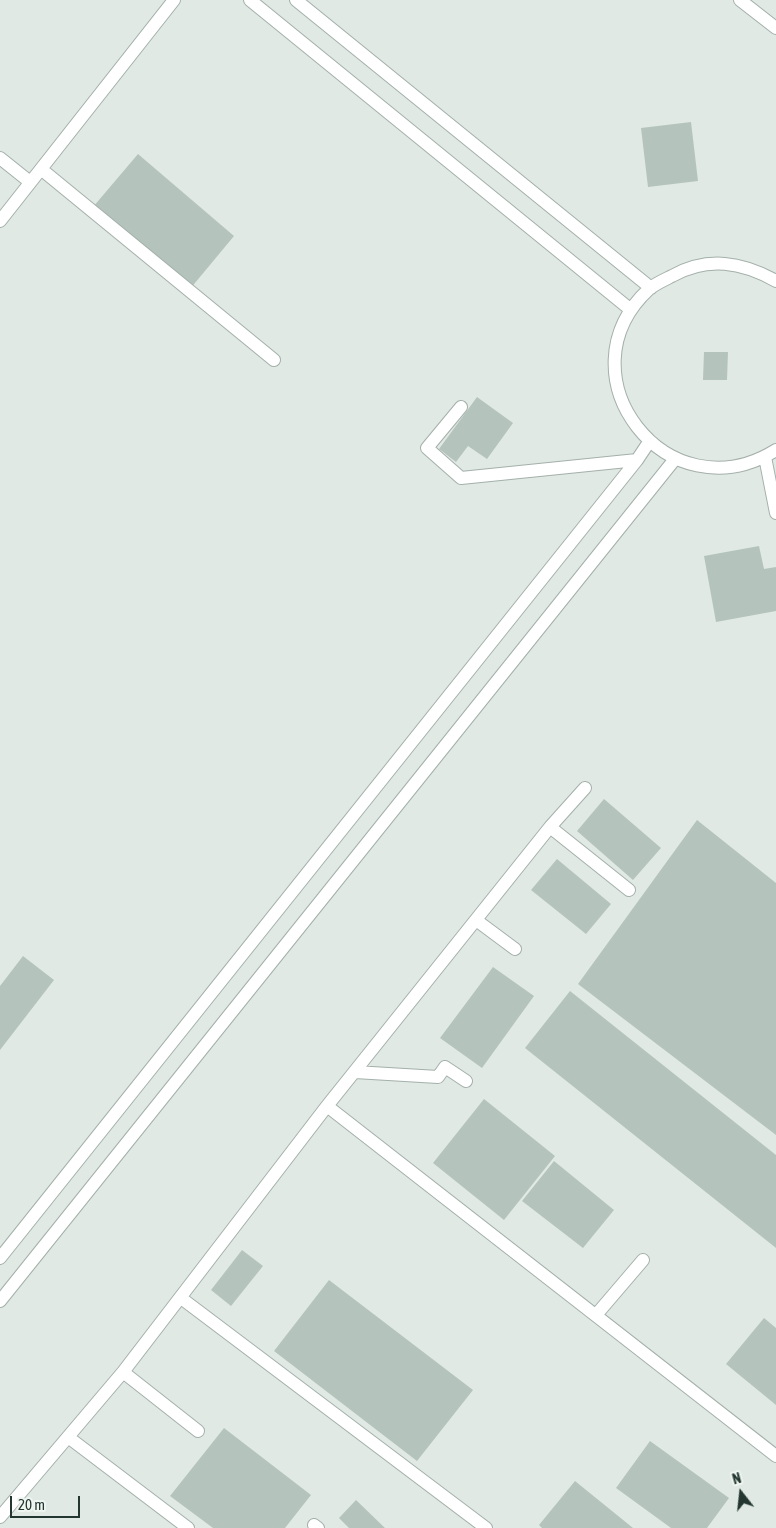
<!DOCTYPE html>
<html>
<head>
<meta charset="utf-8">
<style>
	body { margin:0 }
	#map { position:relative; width:776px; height:1528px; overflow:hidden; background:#e0e9e4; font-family:"Asap Condensed",sans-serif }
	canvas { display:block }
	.north { position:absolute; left:716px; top:1468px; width:50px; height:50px; -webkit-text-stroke:4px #eff6f2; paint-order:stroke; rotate:344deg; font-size:14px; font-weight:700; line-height:20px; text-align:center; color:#233730 }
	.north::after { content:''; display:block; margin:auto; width:18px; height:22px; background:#233730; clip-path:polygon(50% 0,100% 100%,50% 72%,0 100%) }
	.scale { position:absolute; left:10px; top:1496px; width:70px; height:22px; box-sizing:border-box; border:2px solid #233730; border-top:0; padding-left:6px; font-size:15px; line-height:18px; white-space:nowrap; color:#233730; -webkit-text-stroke:4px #eff6f2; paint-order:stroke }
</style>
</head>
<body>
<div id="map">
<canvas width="776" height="1528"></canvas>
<div class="north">N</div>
<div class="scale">20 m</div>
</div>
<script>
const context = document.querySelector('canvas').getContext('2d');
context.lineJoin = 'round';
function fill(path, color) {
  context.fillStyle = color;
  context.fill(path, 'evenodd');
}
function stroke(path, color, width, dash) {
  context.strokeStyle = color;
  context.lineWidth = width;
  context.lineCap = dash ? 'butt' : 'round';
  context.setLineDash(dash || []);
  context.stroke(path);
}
fill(new Path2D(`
	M691,122L698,181L648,187L641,128Z
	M138,154L234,236L190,289L93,207Z
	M704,352H728L727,380H703Z
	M477,397L513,423L487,459L468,446L456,462L439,449Z
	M759,546L764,569L776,567V611L716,622L704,556Z
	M604,799L661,848L633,880L577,831Z
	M697,820L776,883V1135L578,984Z
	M557,859L611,904L586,934L531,890Z
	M23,956L54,980L0,1050V986Z
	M493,967L534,996L482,1068L440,1038Z
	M570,991L776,1155V1248L525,1048Z
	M484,1099L555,1156L504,1220L433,1163Z
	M554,1161L614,1210L583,1248L522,1201Z
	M242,1250L263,1266L231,1306L211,1290Z
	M329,1280L473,1390L417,1461L274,1351Z
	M764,1318L776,1328V1405L726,1364Z
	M224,1428L311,1495L285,1528H213L170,1496Z
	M650,1441L729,1498L707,1528H671L616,1488Z
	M575,1481L633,1528H542L539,1525Z
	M356,1500L385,1528H349L339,1518Z`), '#b5c3bd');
const service = new Path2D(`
	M250,0L631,310
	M296,0L651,288
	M740,0L776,28
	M0,158L30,182
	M41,169L274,360
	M0,221L174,0
	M776,281C742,262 708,256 672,276C664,280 655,284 649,289C557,374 667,518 776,450
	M461,407L427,448L461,478L637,460
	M765,457L776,513
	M550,827L585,788
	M476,920L515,949
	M355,1072L438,1077L445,1067L466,1081
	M327,1106L776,1456
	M0,1258L637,460L649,442
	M181,1298L486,1528
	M0,1301L675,459
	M596,1315L643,1260
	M123,1372L198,1431
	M68,1437L188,1528
	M0,1517L123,1372L327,1106L550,827L629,890
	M314,1525L318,1528`);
stroke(service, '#a4b0aa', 14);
stroke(service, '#fff', 12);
</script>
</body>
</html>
